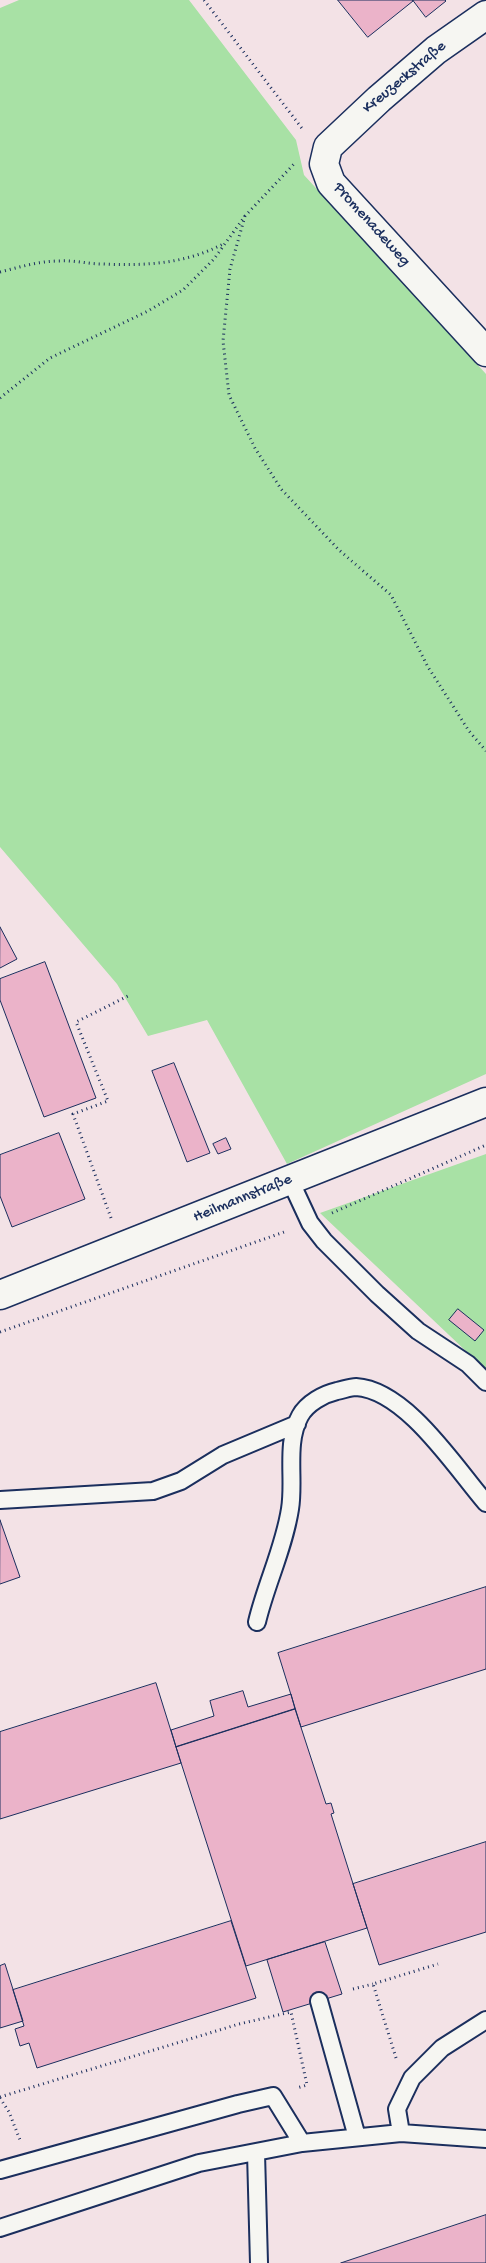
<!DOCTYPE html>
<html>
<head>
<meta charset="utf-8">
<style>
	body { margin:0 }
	canvas { display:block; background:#f3e2e6 }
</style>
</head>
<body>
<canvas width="486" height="2263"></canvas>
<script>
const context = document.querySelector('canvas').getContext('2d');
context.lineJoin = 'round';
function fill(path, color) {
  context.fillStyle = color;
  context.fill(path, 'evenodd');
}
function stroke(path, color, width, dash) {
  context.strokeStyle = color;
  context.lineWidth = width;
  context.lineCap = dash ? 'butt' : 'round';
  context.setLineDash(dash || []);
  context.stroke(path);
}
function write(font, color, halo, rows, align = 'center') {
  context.font = font + ' "Gochi Hand",sans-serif';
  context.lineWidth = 4;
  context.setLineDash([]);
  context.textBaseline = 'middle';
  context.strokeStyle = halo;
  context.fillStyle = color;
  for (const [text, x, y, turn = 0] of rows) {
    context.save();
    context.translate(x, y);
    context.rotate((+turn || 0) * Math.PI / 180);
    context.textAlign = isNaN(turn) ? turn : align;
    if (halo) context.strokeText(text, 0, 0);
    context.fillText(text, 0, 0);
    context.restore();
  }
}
fill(new Path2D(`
	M19,0H189L296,140L304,175L486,374V1074L287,1164L207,1020L148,1036L117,984L0,847V8Z
	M486,1154V1370L320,1213Z`), '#a8e1a5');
const building = new Path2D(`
	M338,0H413V1L368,37Z
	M413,0H445L446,1L426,17Z
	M0,927L17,959L0,968Z
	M45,962L96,1098L44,1117L0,1000V979Z
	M174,1063L210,1153L187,1162L152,1071Z
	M59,1133L85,1199L12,1227L0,1196V1155Z
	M226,1138L231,1149L218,1154L213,1144Z
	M458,1309L484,1330L475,1341L449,1320Z
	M0,1520L20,1577L0,1584Z
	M486,1587V1669L301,1727L278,1653Z
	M156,1683L181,1763L0,1819V1732Z
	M243,1691L248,1707L291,1694L295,1709L176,1747L171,1730L214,1716L210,1701Z
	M295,1709L326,1804L331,1803L334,1813L331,1814L367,1928L246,1966L176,1747Z
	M486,1842V1932L379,1965L353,1884Z
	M231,1921L256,1998L37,2068L29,2043L20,2046L15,2029L24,2026L13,1990Z
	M325,1942L342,1994L283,2012L267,1960Z
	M5,1964L23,2021L0,2028V1966Z
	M486,2215V2263H341Z`);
fill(building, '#ebb3c9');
stroke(building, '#1b2f5e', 1);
const service = new Path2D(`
	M290,1180L310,1223L324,1241L377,1294L418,1331L468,1364L486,1382
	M0,1500L153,1491L181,1481L223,1455L297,1424
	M257,1622C266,1584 284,1548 290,1509C295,1480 285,1443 300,1416C307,1403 324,1394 337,1391C343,1390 350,1387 356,1387C406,1390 455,1467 486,1503
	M319,2001L357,2137
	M401,2133L397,2109L412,2078L442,2048L486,2020
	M256,2153L259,2263
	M0,2170L238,2104L273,2096L302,2143
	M0,2228L199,2163L302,2143L401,2133L486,2139`);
const minor = new Path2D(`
	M486,15L436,50L379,99L328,147L324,164L331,183L486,352
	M0,1295L486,1102`);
stroke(service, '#1b2f5e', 20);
stroke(minor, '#1b2f5e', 31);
stroke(new Path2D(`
	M204,0L304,131
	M245,216L230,269L223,341L229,395L255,448L281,489L339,550L391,595L428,667L469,731L486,751
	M0,272C20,267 39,261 60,261C74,260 88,264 102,264C146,266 186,264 225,243
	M0,398L50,358L148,311L183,290L214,259L245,216L294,164
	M332,1213L486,1145
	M111,1218L73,1114L108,1101L76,1022L130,995
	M0,1332L287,1231
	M353,1989L373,1984
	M396,2058L373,1984L438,1964
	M0,2097L239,2024L291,2012L307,2085L297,2088
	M0,2098L9,2112L20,2140`), '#1b2f5e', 3, [1, 4]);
stroke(service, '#f6f6f2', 16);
stroke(minor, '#f6f6f2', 28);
write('16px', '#1b2f5e', '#f6f6f2', [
	["Kreuzeckstraße",405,78,-40],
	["Promenadeweg",371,225,48],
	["Heilmannstraße",243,1199,-22]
]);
</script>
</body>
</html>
